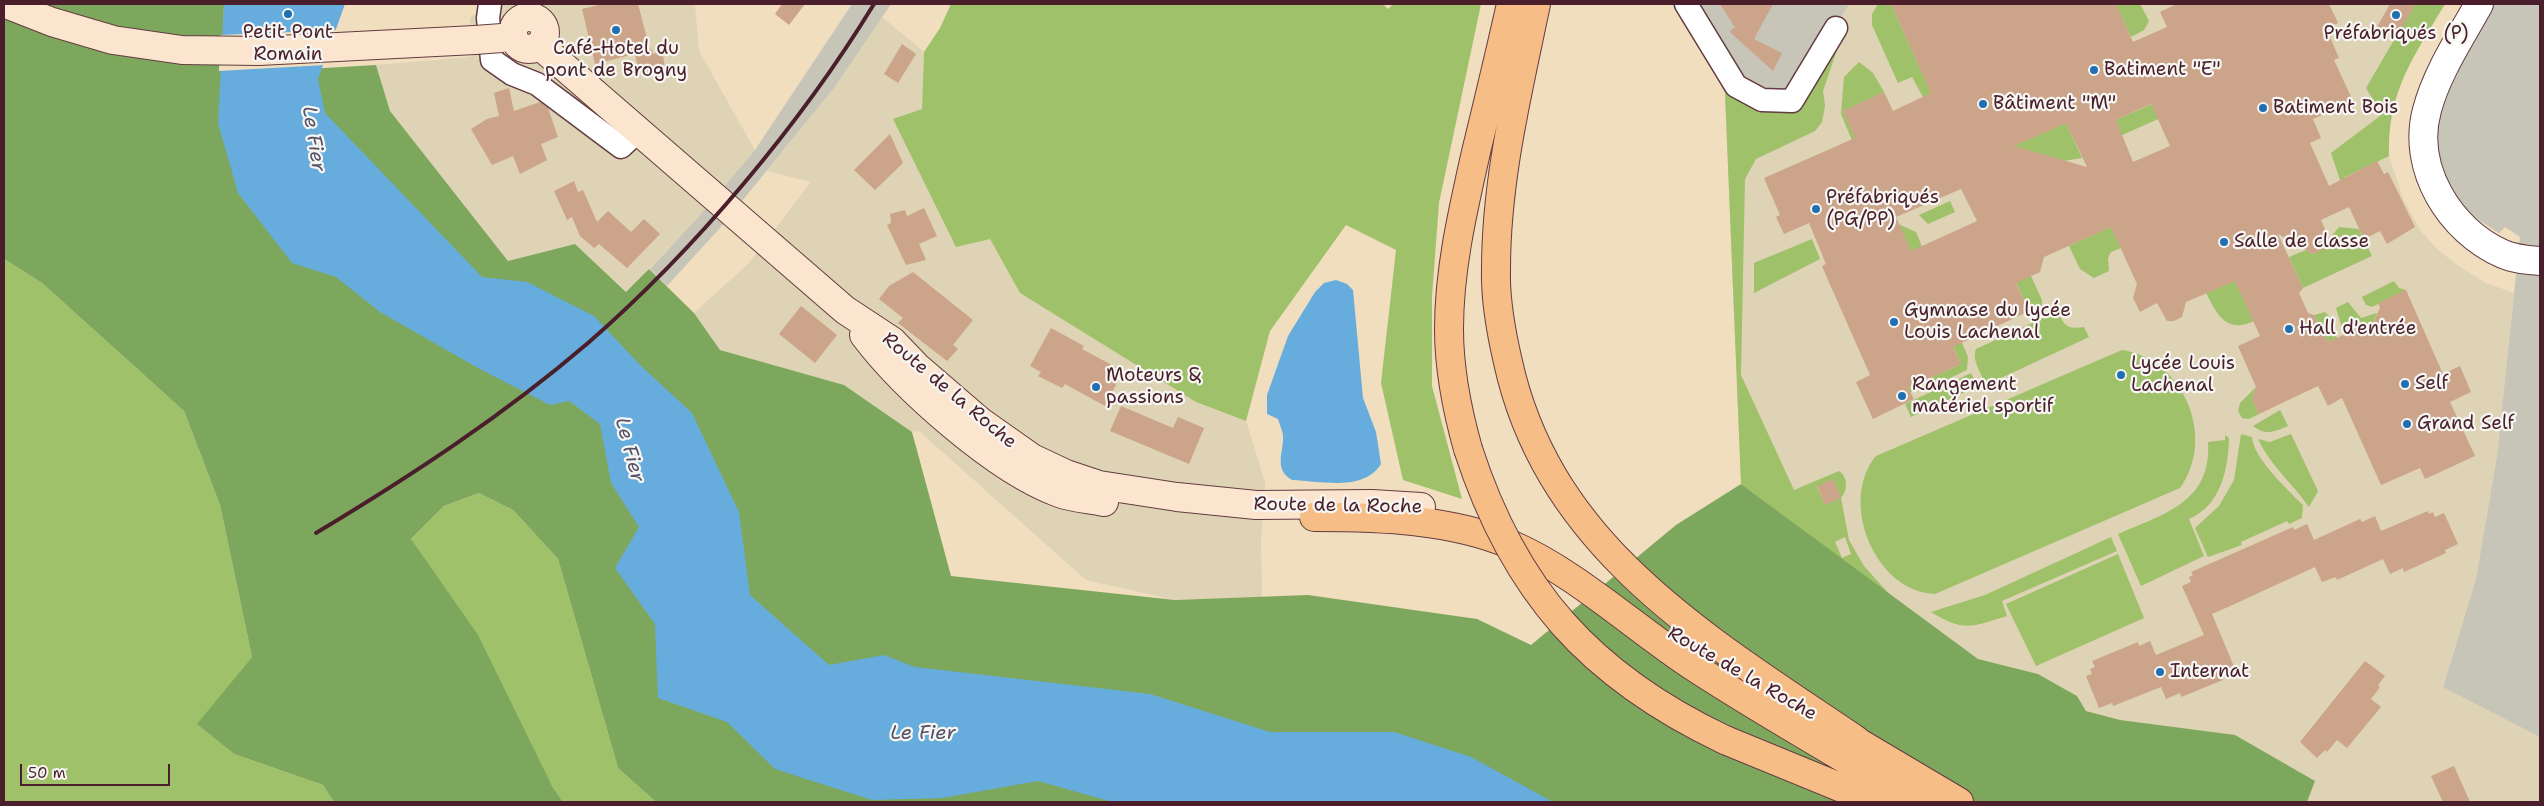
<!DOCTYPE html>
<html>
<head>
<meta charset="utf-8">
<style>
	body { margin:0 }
	#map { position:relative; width:2544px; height:806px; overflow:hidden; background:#f0debe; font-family:"Shantell Sans",sans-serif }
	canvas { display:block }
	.frame { position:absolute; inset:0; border:5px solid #4a1f2b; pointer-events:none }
	.scale { position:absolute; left:20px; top:764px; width:150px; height:22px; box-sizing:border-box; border:2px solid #4a1f2b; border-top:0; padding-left:6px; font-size:15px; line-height:18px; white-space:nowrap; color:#4a1f2b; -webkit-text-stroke:4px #f6f6f2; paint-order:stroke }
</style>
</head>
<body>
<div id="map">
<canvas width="2544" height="806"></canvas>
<div class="frame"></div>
<div class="scale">50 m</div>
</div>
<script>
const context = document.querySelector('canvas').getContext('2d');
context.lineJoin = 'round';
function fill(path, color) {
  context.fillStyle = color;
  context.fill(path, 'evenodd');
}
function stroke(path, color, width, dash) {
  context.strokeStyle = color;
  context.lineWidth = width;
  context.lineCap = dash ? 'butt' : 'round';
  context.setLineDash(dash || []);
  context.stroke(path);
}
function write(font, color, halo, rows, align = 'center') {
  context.font = font + ' "Shantell Sans",sans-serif';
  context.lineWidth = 4.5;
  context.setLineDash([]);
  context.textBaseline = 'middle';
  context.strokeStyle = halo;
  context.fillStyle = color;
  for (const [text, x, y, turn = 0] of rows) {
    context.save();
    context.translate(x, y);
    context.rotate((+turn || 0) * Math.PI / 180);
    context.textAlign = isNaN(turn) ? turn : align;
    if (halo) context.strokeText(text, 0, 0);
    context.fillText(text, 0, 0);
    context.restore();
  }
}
fill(new Path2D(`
	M488,4H695L699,51L755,150L700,215L627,292L575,244L508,261L390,111L376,65L471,57L470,18Z
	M1849,4H2445L2403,75L2392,108L2388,134L2389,156L2404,201L2421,231L2438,250L2459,266L2486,283L2514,293L2497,456L2476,579L2443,686L2540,737V802H2307L2315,781L2086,711L2077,696L2038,674L1978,659L1741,484L1725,93L1792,105Z
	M882,17L924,52L922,109L894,119L990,239L1020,293L1196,402L1246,421L1265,482L1261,541L1262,597L1175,600L1086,580L919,431L912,432L844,385L720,350L694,313L748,264L811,182L767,171L834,88Z`), '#ded3b4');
fill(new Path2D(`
	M852,4H891L834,88L720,228L667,286L650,269L700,215L755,150Z
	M1678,4H1849L1792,105L1725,93Z
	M2491,4H2540V737L2443,687L2476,579L2497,456L2520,237L2505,227L2499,233L2468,213L2444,180L2436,141L2440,101Z`), '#c6c5b8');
fill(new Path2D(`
	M951,4H1383L1388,9L1393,4H1481L1439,203L1432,296V386L1462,499L1403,480L1381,383L1396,250L1346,225L1270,331L1246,421L1196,402L1020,293L990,239L956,247L893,119L922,109L924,52L940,28Z
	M1878,4H1891L1922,73L1950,85L1923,97L1912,77L1898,83L1872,25V14Z
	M2116,4H2140L2149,21L2144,30L2131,37Z
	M2415,4H2445C2414,56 2387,92 2389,156L2345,177L2341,183L2331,153L2380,116L2383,105L2375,103L2366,88Z
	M1837,50L1823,91L1825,106L1822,122L1815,131L1756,159L1745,179L1741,375L1794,490L1839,471C1848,477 1848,490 1841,498L1849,540L1864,566L1890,595L1741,484L1725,93L1792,105ZM1833,480L1825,505L1817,487ZM1845,537L1851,554L1842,558L1835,542Z
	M1859,62L1873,73L1884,92L1843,111L1882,197L1903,188L1913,210L1875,196L1841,114L1844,77Z
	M2159,101L2167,115L2111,140L2089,132Z
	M2066,123L2082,158L2058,162L2003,150Z
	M1950,201L1955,212L1928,224L1919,215Z
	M1898,224L1916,232L1968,357L1967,370L1929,388L1910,392L1908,388L1961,364Z
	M2111,227L2121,248L2111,252L2108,258L2109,271L2094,278L2080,269L2069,246Z
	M2339,227L2359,229L2372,256L2303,288L2289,257L2306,250L2313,254L2331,245L2329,239Z
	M1812,239L1820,259L1754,293V263Z
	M4,259L42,283L184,411L220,505L252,657L198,724L234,754L323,785L334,802H4Z
	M2011,271L2031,276L2042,300V306L2029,311Z
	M2235,281L2254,321C2226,334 2217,314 2206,293Z
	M2394,281L2399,288L2406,290L2372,307L2366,305L2362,297Z
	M2348,302L2361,318L2377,313L2374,321L2344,335L2336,308Z
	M2325,312L2329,316L2337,338L2328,342L2314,315Z
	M2054,313L2060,316C2065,328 2072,329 2084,327L2089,337L1986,385C1982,375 1971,359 1976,349Z
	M2122,350C2183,359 2217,437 2180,488L1935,594C1875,592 1838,501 1876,456Z
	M1971,373L1978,386L1911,417L1905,404Z
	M2256,387L2252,399L2259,414L2249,419L2242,418L2238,411L2240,403Z
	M2280,410L2288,426C2274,432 2266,436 2253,426Z
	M2241,434L2252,437C2253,458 2288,490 2303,505L2302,518L2289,524L2287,521L2241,542L2242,545L2208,557L2195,528L2219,506L2234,480Z
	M2291,434L2318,491L2309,507C2293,484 2270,465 2258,439L2270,442Z
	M2225,435L2229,438C2228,470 2221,505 2189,519L2204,556L2141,586L2118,534C2164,514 2212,502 2208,442L2225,440Z
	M479,493L513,510L558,559L618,768L656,802H563L552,786L411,539L444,506Z
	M2111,537L2117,551L2002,601L2007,616C1971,627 1964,632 1931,612L1985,595Z
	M2118,554L2144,618L2036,666L2006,604Z`), '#9ec16a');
fill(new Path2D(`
	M15,4H224L222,74L376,65L390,111L508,261L575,244L626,292L649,269L694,313L720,350L844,385L912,432L951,576L1175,600L1308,595L1477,619L1531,645L1676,525L1741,484L1978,659L2038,674L2077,696L2086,711L2120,720L2235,735L2315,781L2307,802H656L618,768L558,559L513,510L479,493L444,506L411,539L478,635L552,786L563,802H334L323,785L234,754L197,724L252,657L220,505L184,411L42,283L4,259V18L8,19Z`), '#7ea75e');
fill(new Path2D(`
	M224,4H345L318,79L325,113L482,277L527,282L594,316L640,365L692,413L739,512L750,595L829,665L884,655L915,667L1150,694L1270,732H1394L1471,757L1553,802H1113L1038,781L942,798L872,800L775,769L727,722L658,698L655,624L615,568L639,527L611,483L600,424L569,401L550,405L478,368L380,312L336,277L292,263L238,193L218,123Z
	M1336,280L1347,284L1353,290L1363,398L1376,432L1381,464C1363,492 1322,481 1292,480C1275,470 1282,456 1283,440C1284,433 1280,426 1278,419L1267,414V395L1288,336L1315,292L1324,283Z`), '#66addd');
fill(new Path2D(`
	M338,30L325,65L219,71L220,35Z`), '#f0debe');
fill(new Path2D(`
	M603,4H638L650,50L652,49L653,54L662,51L665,67L639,73L635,54L595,64L582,9Z
	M782,4H805L789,25L775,14Z
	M1720,4H1773L1754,39L1782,53L1773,71L1730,32L1733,28L1736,29Z
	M1891,4H2116L2133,42L2167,27L2160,12L2177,4H2329L2338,23L2326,28L2339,58L2334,60L2353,101L2313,119L2321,138L2310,143L2329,186L2377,161L2384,174L2388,172L2415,227L2387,244L2380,231L2364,239L2349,207L2321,220L2332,245L2313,254L2278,234L2303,288L2299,293L2308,313L2314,315L2328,342L2374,321L2380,308L2378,303L2406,290L2443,374L2460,366L2471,392L2450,402L2475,456L2425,479L2420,468L2381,485L2342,398L2328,406L2318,386L2259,414L2252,399L2256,387L2238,346L2260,336L2235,281L2186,302L2182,317L2174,321H2167L2157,303L2140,312L2133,298L2137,284L2111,227L2044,257L2040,272L2016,283L2029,311L1953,347L1961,364L1908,388L1914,399L1873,419L1856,382L1870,375L1828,280L1822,266L1826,264L1809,223L1784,234L1776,217L1780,215L1764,178L1855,138L1843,111L1884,92L1893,111L1931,93ZM2151,104L2170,146L2133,162L2116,120ZM2066,123L2087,167L2014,146ZM1961,189L1977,221L1911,251L1896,217Z
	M2390,4H2415L2396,38L2377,27Z
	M902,44L916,54L898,83L884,74Z
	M509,88L514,111L540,102L548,108L558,137L541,144L547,160L520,174L513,156L492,165L471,129L487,119L499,116L494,93Z
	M890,134L903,163L875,190L854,170Z
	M574,181L578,192L583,190L597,222L608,211L631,232L644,219L660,234L627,268L599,244L594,248L580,236L572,217L567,220L554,191Z
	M924,208L937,236L919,244L926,260L906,265L887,225L891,223L890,214L905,210L907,216Z
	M913,272L973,320L953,345L958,349L947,361L898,323L903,318L879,299L889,286Z
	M801,306L837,335L815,363L779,334Z
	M1051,328L1084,346L1082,349L1123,371L1105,406L1065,384L1062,388L1038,376L1041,372L1030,366Z
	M1121,406L1173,428L1178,417L1204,428L1189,464L1110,431Z
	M1833,479L1841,498L1825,505L1817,486Z
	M2428,511L2429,514L2433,512L2435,517L2444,513L2458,544L2445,550L2446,553L2404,572L2403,568L2390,574L2383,559L2337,580L2336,577L2322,582L2315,567L2228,607L2212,614L2235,669L2221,675L2223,680L2181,697L2180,693L2166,699L2161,687L2113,706L2112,703L2099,708L2086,676L2092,674L2090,669L2095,667L2092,661L2138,642L2139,646L2150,641L2156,655L2204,635L2182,586L2191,582L2189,577L2193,575L2191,572L2293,527L2294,530L2307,524L2314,540L2360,519L2362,522L2375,516L2381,531Z
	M2365,661L2385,676L2378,685L2380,687L2371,699L2381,707L2347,748L2337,740L2327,752L2325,750L2317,758L2300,742Z
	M2454,766L2470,802H2443L2431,776Z`), '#cca48a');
const minor = new Path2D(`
	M490,4L488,18L492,60L512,74L537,84L621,147L637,132
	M1686,4L1736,86L1762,100L1792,101L1836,28`);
const tertiary = new Path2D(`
	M2479,4C2461,37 2437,72 2427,110C2411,168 2450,231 2503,254C2514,259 2528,260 2540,261`);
const secondary = new Path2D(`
	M6,4L52,22L113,40L182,50L259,51L475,40
	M513 33a16 16 0 1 1 32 0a16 16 0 1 1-32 0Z
	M539,45L845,310L892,341L916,366L981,422L1032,458L1066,474L1099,485L1177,497L1256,505L1372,504L1421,507
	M864,335C904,388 996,470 1059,493C1073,498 1089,499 1104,502`);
const trunk = new Path2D(`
	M1536,4C1518,91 1496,179 1496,269C1495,301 1501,332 1508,362C1549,549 1709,640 1856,740
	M1468,449C1457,410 1449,369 1449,329C1449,269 1463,210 1476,152C1488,103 1500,53 1511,4
	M1314,517C1380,517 1451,519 1512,545C1573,571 1635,628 1691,665C1764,713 1842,756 1917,802
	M1841,732L1959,802
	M1725,740L1876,802`);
stroke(minor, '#633c41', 25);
stroke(tertiary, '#633c41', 30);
stroke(secondary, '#633c41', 30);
stroke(trunk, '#633c41', 30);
stroke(minor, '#fff', 22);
stroke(tertiary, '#fff', 28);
stroke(secondary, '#fbe5cf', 28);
stroke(trunk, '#f6be86', 28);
stroke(new Path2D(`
	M316,533C411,476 504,415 588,343C695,250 800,125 874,4`), '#4a1f2b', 4);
const secondaryBridge = new Path2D(`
	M475,40L502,38`);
const trunkBridge = new Path2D(`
	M1468,449C1514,591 1590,676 1725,740`);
stroke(secondaryBridge, '#633c41', 30, []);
stroke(trunkBridge, '#633c41', 30, []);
stroke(secondaryBridge, '#fbe5cf', 28);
stroke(trunkBridge, '#f6be86', 28);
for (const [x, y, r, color] of [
	[288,14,5,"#1f6fb2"],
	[2396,15,5,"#1f6fb2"],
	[616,30,5,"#1f6fb2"],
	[2094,70,5,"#1f6fb2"],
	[1983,104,5,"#1f6fb2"],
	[2263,108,5,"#1f6fb2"],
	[1816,209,5,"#1f6fb2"],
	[2224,242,5,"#1f6fb2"],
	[1894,322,5,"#1f6fb2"],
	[2289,329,5,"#1f6fb2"],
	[2121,375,5,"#1f6fb2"],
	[2405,384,5,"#1f6fb2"],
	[1096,387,5,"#1f6fb2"],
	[1902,396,5,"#1f6fb2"],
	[2407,424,5,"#1f6fb2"],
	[2160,672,5,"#1f6fb2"]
]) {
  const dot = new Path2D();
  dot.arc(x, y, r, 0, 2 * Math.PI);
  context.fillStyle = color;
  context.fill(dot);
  stroke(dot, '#f6f6f2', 2);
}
write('19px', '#4a1f2b', '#f6f6f2', [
	["Petit Pont",288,33,"center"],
	["Romain",288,55,"center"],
	["Préfabriqués (P)",2396,34,"center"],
	["Café-Hotel du",616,49,"center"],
	["pont de Brogny",616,71,"center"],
	["Batiment \"E\"",2104,70],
	["Bâtiment \"M\"",1993,104],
	["Batiment Bois",2273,108],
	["Préfabriqués",1826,198],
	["(PG/PP)",1826,220],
	["Salle de classe",2234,242],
	["Gymnase du lycée",1904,311],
	["Louis Lachenal",1904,333],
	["Hall d'entrée",2299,329],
	["Lycée Louis",2131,364],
	["Lachenal",2131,386],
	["Moteurs &",1106,376],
	["passions",1106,398],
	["Self",2415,384],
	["Rangement",1912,385],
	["matériel sportif",1912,407],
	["Grand Self",2417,424],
	["Internat",2170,672]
], 'left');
write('19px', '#4a1f2b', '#f6f6f2', [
	["Route de la Roche",949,391,40],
	["Route de la Roche",1338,506,1],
	["Route de la Roche",1742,674,30]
]);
write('italic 20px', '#545169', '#f6f6f2', [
	["Le Fier",313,139,81],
	["Le Fier",629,450,75],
	["Le Fier",923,734]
]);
</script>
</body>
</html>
